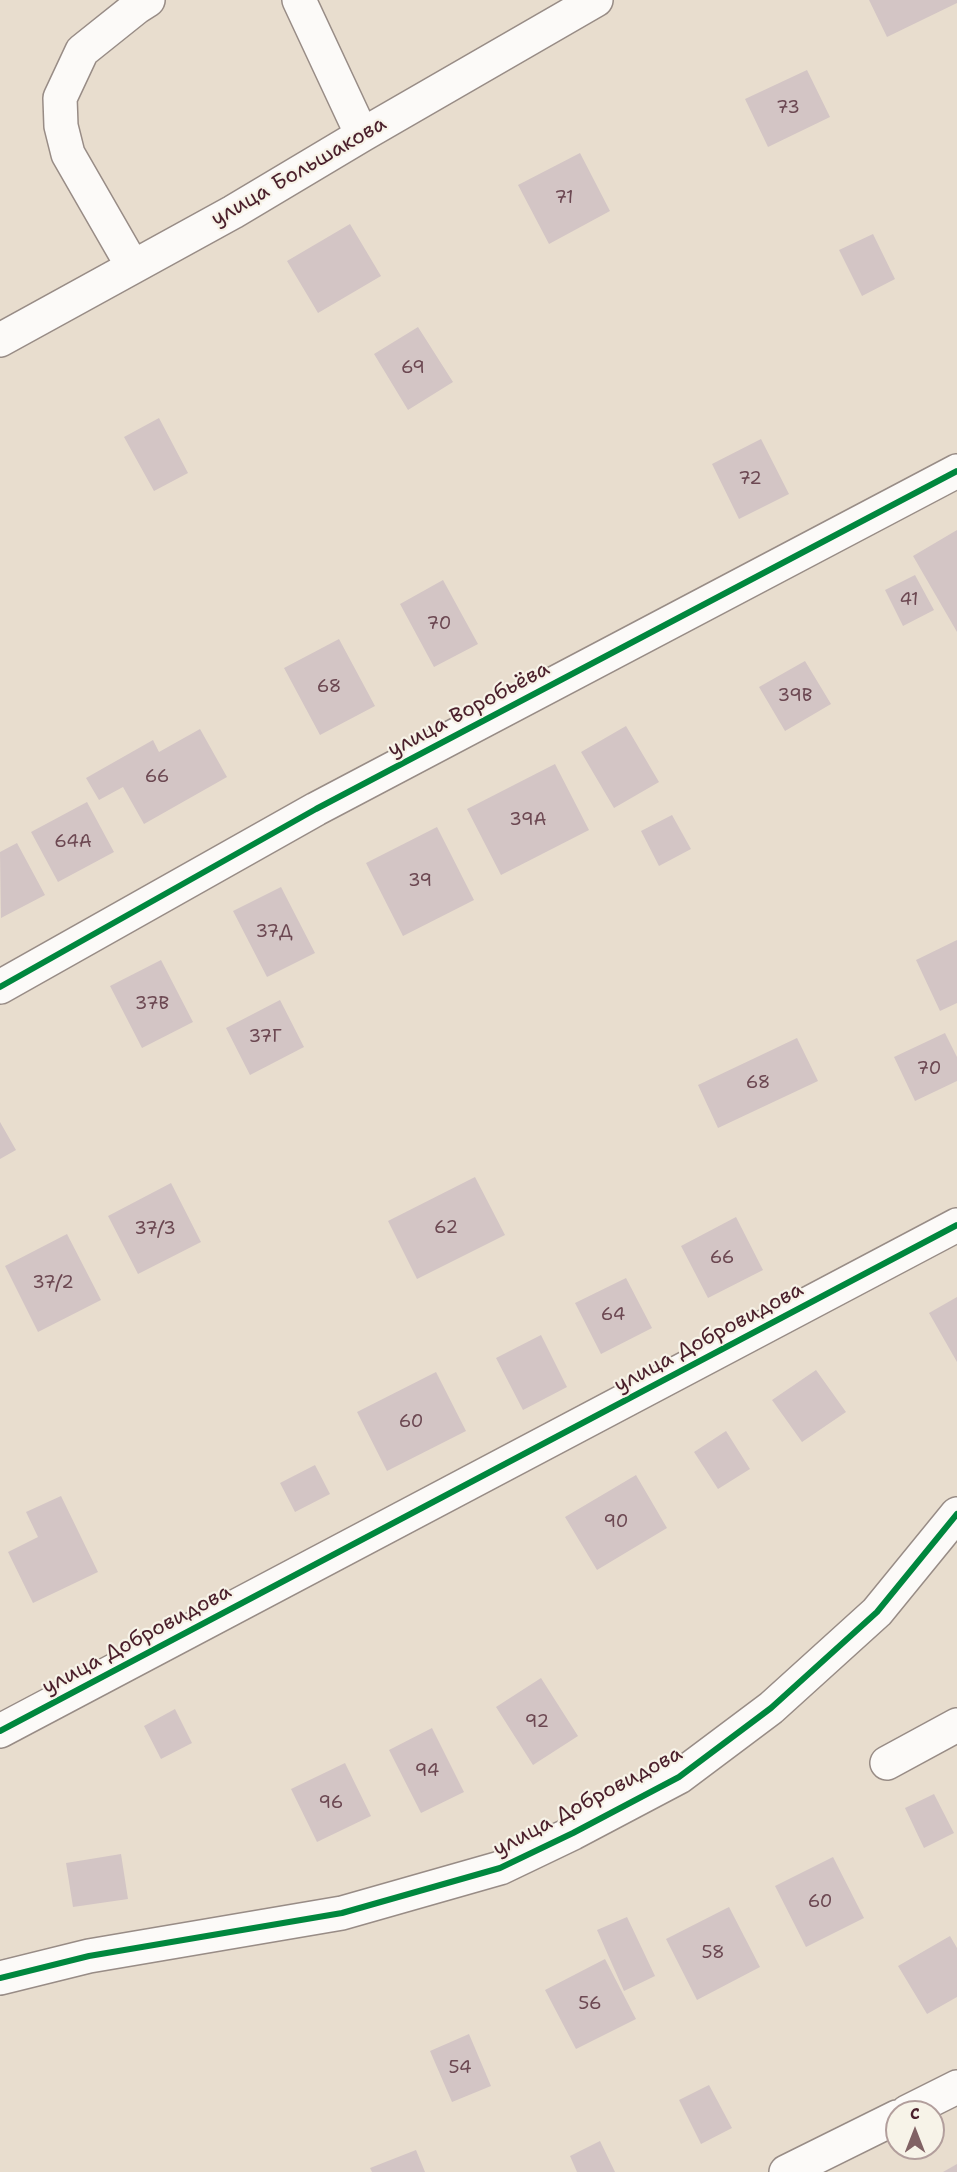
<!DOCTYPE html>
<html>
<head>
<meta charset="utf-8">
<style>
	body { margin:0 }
	#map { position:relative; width:957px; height:2172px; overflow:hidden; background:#e8ddce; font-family:"Shantell Sans",sans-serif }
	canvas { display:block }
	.north { position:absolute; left:885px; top:2100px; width:60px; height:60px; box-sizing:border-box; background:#f7f3e8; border:2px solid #b29e9c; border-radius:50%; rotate:0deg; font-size:16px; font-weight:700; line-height:24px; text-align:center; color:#4a1f2b }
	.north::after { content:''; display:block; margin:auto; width:21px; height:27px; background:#816264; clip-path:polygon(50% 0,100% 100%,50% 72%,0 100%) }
</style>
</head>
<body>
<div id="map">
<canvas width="957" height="2172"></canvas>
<div class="north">С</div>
</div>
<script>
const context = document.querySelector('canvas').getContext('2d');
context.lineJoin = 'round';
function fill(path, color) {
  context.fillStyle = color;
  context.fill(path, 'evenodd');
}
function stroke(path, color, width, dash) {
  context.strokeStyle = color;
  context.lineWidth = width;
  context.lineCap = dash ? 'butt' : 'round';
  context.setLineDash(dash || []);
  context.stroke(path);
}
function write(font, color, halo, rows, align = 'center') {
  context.font = font + ' "Shantell Sans",sans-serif';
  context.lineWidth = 4.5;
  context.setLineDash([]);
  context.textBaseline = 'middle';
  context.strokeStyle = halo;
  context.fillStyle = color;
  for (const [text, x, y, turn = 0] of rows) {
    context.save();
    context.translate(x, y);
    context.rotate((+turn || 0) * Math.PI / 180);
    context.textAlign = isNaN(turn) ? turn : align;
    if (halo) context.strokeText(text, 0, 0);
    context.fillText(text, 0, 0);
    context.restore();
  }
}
fill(new Path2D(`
	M869,0H957V3L887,37Z
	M807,70L830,117L768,147L745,99Z
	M580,153L610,211L549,244L518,185Z
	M350,224L381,276L318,313L287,261Z
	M873,234L895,279L862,296L839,250Z
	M418,327L453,382L408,410L374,354Z
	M159,418L188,473L154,491L124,437Z
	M761,439L789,494L739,519L712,464Z
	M957,530V632L913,556Z
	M915,575L934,610L903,626L885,590Z
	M443,580L478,644L434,667L400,604Z
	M339,639L375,706L320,735L284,668Z
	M805,661L831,704L785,731L759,687Z
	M626,726L659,782L614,808L581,752Z
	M200,729L227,777L144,824L123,787L99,800L86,778L153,740L159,752Z
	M555,764L589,830L501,875L467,809Z
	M87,802L114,852L58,882L31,832Z
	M672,815L691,849L659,866L641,831Z
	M437,827L474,900L403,936L366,863Z
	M17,843L45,895L1,918L0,852Z
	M281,887L315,953L267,977L233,911Z
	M957,940V1003L940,1011L916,960Z
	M161,960L193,1022L142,1048L110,986Z
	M280,1000L304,1047L250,1075L226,1028Z
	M945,1033L957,1057V1081L915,1101L894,1057Z
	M797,1038L818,1081L718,1128L698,1085Z
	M0,1122L16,1150L0,1159Z
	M475,1177L505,1235L417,1279L388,1221Z
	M171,1183L201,1242L138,1274L108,1216Z
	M736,1217L763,1270L708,1298L681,1246Z
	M67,1234L101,1300L38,1332L5,1266Z
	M626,1278L652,1328L601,1354L575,1303Z
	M957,1297V1362L929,1313Z
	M541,1335L567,1387L523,1410L496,1358Z
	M816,1370L846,1412L802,1442L772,1400Z
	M436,1372L466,1431L387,1471L357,1412Z
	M726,1431L750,1469L718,1489L694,1452Z
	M315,1465L330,1494L295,1512L280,1483Z
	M636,1475L667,1528L597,1570L565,1517Z
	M61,1496L98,1572L33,1603L8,1552L38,1537L26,1512Z
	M541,1678L578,1736L533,1765L496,1707Z
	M175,1709L192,1743L161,1759L144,1726Z
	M432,1728L464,1792L421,1813L389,1750Z
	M345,1763L371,1816L317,1842L291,1789Z
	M934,1794L954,1833L924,1848L905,1808Z
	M121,1854L128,1899L73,1907L66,1863Z
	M833,1857L864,1918L806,1947L775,1886Z
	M729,1907L760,1967L697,2000L666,1939Z
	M627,1917L655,1976L624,1991L597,1930Z
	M950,1936L957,1948V1997L927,2014L898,1966Z
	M605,1959L636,2019L576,2049L545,1990Z
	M469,2034L491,2086L452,2102L430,2051Z
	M709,2085L732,2128L701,2144L679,2100Z
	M600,2141L615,2172H577L570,2156Z
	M416,2150L425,2172H372L370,2168Z
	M957,2164V2172H943Z`), '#d3c5c5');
const minor = new Path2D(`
	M299,0L362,135
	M133,267L68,154L61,126L60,98L82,51L137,7L148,0
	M0,340L233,212L362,135L596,0
	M0,987L316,809L957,471
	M0,1731L957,1225
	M887,1763L957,1725
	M0,1978L89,1956L342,1913L500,1868L573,1833L679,1777L771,1708L877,1612L957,1514
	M907,2112L957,2087
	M786,2172L897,2117`);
stroke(minor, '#988c86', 36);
stroke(minor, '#fcfaf8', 33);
stroke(new Path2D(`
	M0,987L316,809L957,471
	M0,1731L957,1225
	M0,1978L89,1956L342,1913L500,1868L573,1833L679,1777L771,1708L877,1612L957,1514`), '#00873e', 6);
write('18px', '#6c4852', null, [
	["73",788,108],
	["71",564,198],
	["69",413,368],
	["72",750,479],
	["41",909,600],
	["70",439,624],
	["68",329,687],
	["39В",795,696],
	["66",157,777],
	["39А",528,820],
	["64А",73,842],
	["39",420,881],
	["37Д",274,932],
	["37В",152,1004],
	["37Г",265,1037],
	["70",929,1069],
	["68",758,1083],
	["62",446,1228],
	["37/3",155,1229],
	["66",722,1258],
	["37/2",53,1283],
	["64",613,1315],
	["60",411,1422],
	["90",616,1522],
	["92",537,1722],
	["94",427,1771],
	["96",331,1803],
	["60",820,1902],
	["58",713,1953],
	["56",590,2004],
	["54",460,2068]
]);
write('21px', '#4a1f2b', '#f7f3e8', [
	["улица Большакова",299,172,-30],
	["улица Воробьёва",469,710,-28],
	["улица Добровидова",709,1338,-28],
	["улица Добровидова",137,1640,-28],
	["улица Добровидова",588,1802,-28]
]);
</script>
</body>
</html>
